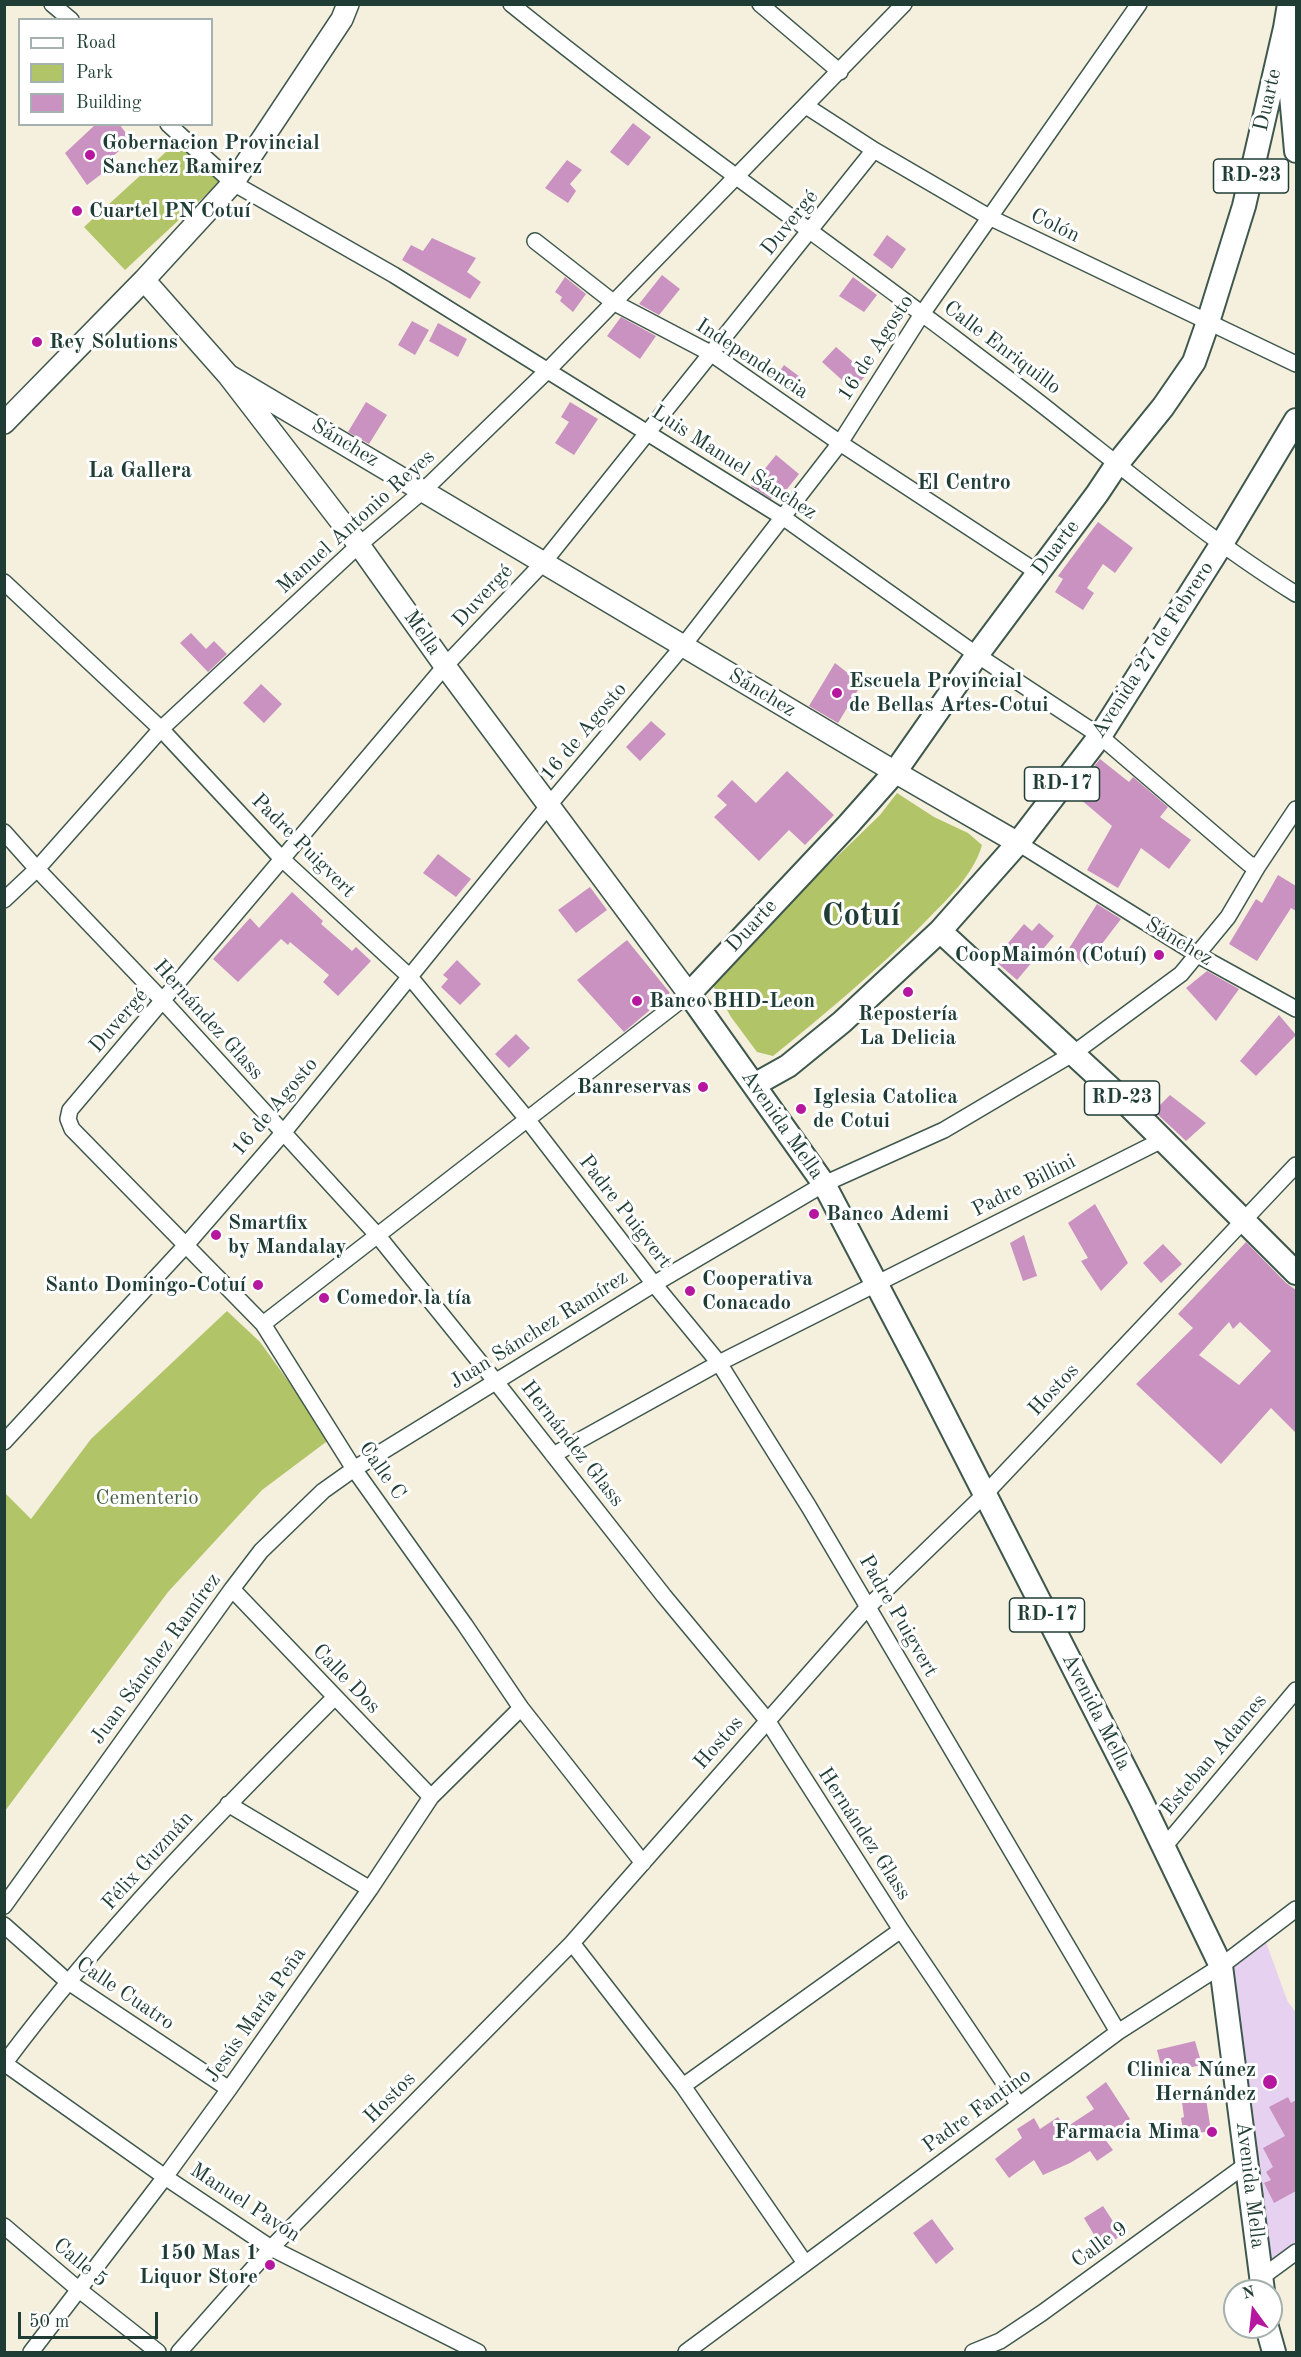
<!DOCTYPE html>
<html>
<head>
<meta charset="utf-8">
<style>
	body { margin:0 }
	#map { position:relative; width:1301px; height:2357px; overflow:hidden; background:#f5efdd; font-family:"Old Standard TT",serif }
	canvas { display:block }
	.frame { position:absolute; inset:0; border:6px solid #1f3d34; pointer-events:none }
	.legend { position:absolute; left:18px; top:18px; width:195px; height:108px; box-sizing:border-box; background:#fff; border:2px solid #a5b1ae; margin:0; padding:8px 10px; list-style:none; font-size:18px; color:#1f3d34 }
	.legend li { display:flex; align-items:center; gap:12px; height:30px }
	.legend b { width:30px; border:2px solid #a5b1ae }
	.north { position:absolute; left:1223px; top:2279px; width:60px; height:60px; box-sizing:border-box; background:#fff; border:2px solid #a5b1ae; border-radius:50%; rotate:345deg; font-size:16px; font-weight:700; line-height:24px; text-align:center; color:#1f3d34 }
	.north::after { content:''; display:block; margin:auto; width:21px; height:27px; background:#b5179e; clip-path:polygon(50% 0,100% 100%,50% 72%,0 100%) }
	.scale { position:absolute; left:18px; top:2312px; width:140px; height:27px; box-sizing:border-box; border:3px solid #1f3d34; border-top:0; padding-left:8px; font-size:18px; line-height:21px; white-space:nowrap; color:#1f3d34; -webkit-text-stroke:4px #fff; paint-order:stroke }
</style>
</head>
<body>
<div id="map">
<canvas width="1301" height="2357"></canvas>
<div class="frame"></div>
<ul class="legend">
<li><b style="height:8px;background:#fff"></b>Road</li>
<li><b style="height:16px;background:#b1c467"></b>Park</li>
<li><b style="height:16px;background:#c992c1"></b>Building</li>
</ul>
<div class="north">N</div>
<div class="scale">50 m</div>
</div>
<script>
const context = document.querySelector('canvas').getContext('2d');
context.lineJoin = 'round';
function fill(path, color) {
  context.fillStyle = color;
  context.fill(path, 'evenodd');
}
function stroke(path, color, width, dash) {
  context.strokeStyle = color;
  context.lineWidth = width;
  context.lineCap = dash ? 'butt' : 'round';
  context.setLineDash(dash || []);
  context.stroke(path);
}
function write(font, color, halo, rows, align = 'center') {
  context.font = font + ' "Old Standard TT",serif';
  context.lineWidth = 6;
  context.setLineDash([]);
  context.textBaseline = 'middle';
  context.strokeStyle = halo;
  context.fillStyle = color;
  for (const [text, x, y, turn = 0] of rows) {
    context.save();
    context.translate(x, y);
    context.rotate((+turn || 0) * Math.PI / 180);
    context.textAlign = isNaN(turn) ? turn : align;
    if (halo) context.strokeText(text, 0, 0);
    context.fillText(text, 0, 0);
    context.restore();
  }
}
fill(new Path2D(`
	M1266,1942L1287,2000L1296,2013V2245L1265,2269L1229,1971Z`), '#e6d2f0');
fill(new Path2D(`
	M179,140L223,179L125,270L84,227Z
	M897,793L934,817L968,833L982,845C973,877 944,902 922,925C875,972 825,1014 773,1056L757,1052L731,1017L712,984L756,935L880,815Z
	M227,1311L260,1342L330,1439L262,1490L168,1592L5,1811L4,1492L31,1519L91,1439Z`), '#b1c467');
fill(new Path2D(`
	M633,123L651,137L628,166L610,152Z
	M96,124H119L126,133L128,143L112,157L116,163L87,185L65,153Z
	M567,160L582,170L570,184L576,191L568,203L545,188Z
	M887,235L906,249L892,269L873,255Z
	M432,238L476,258L467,272L481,282L470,299L402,260L411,245L423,251Z
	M662,275L680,289L659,315L639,304Z
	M565,277L586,294L573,312L560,301L562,297L555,292Z
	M853,277L877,295L864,312L839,296Z
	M621,317L656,336L640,359L607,336Z
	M412,321L429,330L415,355L398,345Z
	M438,323L467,339L458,357L429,341Z
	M836,347L867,374L853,390L822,362Z
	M784,365L800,377L791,389L775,378Z
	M366,402L387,415L369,444L348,432Z
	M570,402L598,419L574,455L555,443L569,422L561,417Z
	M776,455L799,474L780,498L775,494L771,499L751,486Z
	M1098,522L1133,548L1115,573L1103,564L1087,588L1094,593L1083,610L1055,592L1063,579L1058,576Z
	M191,633L206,649L214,641L227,654L208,672L180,643Z
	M835,663L849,674L864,680L838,723L809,706Z
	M261,684L282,704L264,723L243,703Z
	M651,721L666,734L640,761L626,747Z
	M1100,759L1129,782L1133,777L1168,807L1160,817L1191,840L1169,869L1141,848L1118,888L1087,870L1112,826L1073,793Z
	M787,771L834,815L805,845L789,830L759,861L714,817L727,805L717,796L732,780L756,803Z
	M438,854L471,879L456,897L423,873Z
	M1278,875L1296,886V911L1291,908L1257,961L1229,944L1256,899L1262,903Z
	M590,887L607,910L576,933L558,910Z
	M292,892L323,921L321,924L352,951L356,947L371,961L338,996L323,982L329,975L290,942L288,945L281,939L238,982L213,959L250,918L259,928Z
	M1097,904L1121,919L1085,966L1068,950Z
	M1039,923L1054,936L1017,980L994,960L1024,924L1032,931Z
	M627,940L670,993L624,1032L577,980Z
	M457,960L481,984L460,1005L441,987L448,979L443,975Z
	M1207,971L1239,989L1216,1021L1186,988Z
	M1279,1015L1296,1035L1256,1076L1240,1061Z
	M516,1034L530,1048L509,1068L495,1054Z
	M1170,1095L1206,1123L1186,1141L1154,1111Z
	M1095,1204L1128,1263L1101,1291L1081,1261L1088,1258L1068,1223Z
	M1024,1235L1037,1276L1023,1281L1010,1243Z
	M1246,1242L1286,1283L1296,1290V1433L1271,1408L1221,1464L1136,1384L1193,1328L1178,1314ZM1229,1322L1233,1329L1240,1322L1271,1351L1239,1385L1199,1355Z
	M1163,1244L1182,1264L1161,1283L1143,1263Z
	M1195,2041L1202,2065L1163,2073L1157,2050Z
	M1106,2082L1130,2119L1104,2138L1113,2150L1097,2161L1090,2151L1070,2163L1043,2175L1034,2160L1009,2178L995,2159L1022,2138L1017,2129L1034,2118L1040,2129L1058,2117L1065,2128L1094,2109L1086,2097Z
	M1288,2097L1291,2103L1296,2100V2191L1274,2203L1264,2183L1271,2180L1266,2172L1273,2167L1263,2148L1285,2136L1269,2107Z
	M1206,2099L1211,2131L1184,2135L1181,2118L1184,2117L1182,2102Z
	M1103,2206L1122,2235L1102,2248L1084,2218Z
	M932,2219L954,2249L936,2264L913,2233Z`), '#c992c1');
const street = new Path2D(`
	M52,4L71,20
	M511,4C657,122 811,230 961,343C992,367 1024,390 1055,415C1134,477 1211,541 1296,594
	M760,4L840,72
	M806,106L874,150L989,217L1296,364
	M168,124L233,183L394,275L784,518L977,655L1100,736L1249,864L1258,866
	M535,241L613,302L712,354L840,443L1037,572
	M4,582L161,729L282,859L410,977L527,1119L654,1284L719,1363L809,1507L1118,2032
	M4,832L37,869L163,1001L378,1236L496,1382L664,1596L767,1720L901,1930L1019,2105
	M1018,843L1198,955L1296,1009
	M4,900L37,869L161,729L359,545L424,490L548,370L904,4
	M263,1324L689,994
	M4,1442L186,1245L283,1133L549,805L683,646L840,443L922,314L1139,4
	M553,1455L719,1363L1164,1139
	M232,1589L431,1797
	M228,1804L370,1889
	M1164,1847L1296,1690
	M643,1863L521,1708L465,1625L354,1469L263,1324L72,1129L68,1119L70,1110L445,666L543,563L874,150
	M4,1906L232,1589L261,1551L323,1491L354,1469L654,1284L824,1184L944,1130L1074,1053L1181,974L1228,917L1258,866L1296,809
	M4,1925L67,1981L229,2089
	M572,1943L683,2086L805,2263
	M4,2063L165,2177L271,2248L478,2352
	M4,2064C102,1932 218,1814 334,1698
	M683,2086L901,1930
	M4,2226L78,2289L158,2352
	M1262,2277L1296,2252
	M31,2352L165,2177L229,2089L370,1889L431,1797L521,1708
	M179,2352L271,2248L572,1943L868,1607L985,1494L1296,1165
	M686,2352L1118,2032L1221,1966L1296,1909
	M973,2352L1000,2341L1042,2313L1247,2164`);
const secondary = new Path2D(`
	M144,280L228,375L359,545L445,666L689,994
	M228,375L895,772L1018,843
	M4,423L144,280L233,183L342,19L348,4`);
const primary = new Path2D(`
	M1289,4L1285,28L1296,151
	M940,931L1119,1096L1296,1273
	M754,1085L788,1066L842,1022L940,931L1018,843L1100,736L1221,545L1296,420
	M1263,2291L1221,1966L1141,1800L920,1367L824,1184L689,994L848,825L895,772L977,655L1097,494L1117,464L1163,407L1194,362L1208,322L1244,206L1285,28
	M1267,2327L1274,2352`);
stroke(street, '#3f584d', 18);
stroke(secondary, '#3f584d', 24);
stroke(primary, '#3f584d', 26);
stroke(street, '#fff', 15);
stroke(secondary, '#fff', 21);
stroke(primary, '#fff', 22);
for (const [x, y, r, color] of [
	[90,155,6,"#b5179e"],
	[77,211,6,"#b5179e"],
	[37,342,6,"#b5179e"],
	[837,693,6,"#b5179e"],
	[1159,955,6,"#b5179e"],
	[908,992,6,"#b5179e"],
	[637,1001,6,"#b5179e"],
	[703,1087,6,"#b5179e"],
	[801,1109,6,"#b5179e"],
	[814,1214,6,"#b5179e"],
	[216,1235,6,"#b5179e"],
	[258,1285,6,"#b5179e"],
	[690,1291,6,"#b5179e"],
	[324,1298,6,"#b5179e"],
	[1270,2082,8,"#b5179e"],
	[1212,2132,6,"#b5179e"],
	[270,2265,6,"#b5179e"]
]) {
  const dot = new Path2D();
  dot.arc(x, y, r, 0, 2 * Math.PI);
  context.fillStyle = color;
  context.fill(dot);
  stroke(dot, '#fff', 2);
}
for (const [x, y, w] of [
	[1251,176,75],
	[1062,784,75],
	[1122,1098,75],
	[1047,1615,75]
]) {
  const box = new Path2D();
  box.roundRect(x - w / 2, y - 17, w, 34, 4.5);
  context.fillStyle = '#fff';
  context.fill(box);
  stroke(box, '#1f3d34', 1.5);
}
write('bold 20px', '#1f3d34', null, [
	["RD-23",1251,176],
	["RD-17",1062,784],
	["RD-23",1122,1098],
	["RD-17",1047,1615]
]);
write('21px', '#1f3d34', '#fff', [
	["Duarte",1268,100,-77],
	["Duvergé",790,223,-51],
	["Colón",1055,226,26],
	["16 de Agosto",876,348,-57],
	["Calle Enriquillo",1002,348,37],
	["Independencia",752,359,33],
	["Sánchez",345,443,31],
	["Luis Manuel Sánchez",734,463,33],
	["Manuel Antonio Reyes",356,522,-42],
	["Duarte",1056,548,-53],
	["Duvergé",483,596,-47],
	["Mella",422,633,55],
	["Avenida 27 de Febrero",1153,650,-57],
	["Sánchez",762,693,31],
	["16 de Agosto",584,732,-50],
	["Padre Puigvert",303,846,45],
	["Duarte",752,926,-47],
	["Sánchez",1179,942,31],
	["Hernández Glass",208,1020,48],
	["Duvergé",119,1021,-49],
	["16 de Agosto",275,1107,-50],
	["Avenida Mella",782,1125,55],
	["Padre Billini",1024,1186,-27],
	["Padre Puigvert",625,1212,52],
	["Juan Sánchez Ramírez",539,1330,-32],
	["Hostos",1054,1390,-47],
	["Hernández Glass",572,1444,52],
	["Calle C",382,1471,55],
	["Padre Puigvert",898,1616,60],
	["Juan Sánchez Ramírez",156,1659,-54],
	["Calle Dos",346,1679,46],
	["Avenida Mella",1096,1712,63],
	["Hostos",719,1743,-49],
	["Esteban Adames",1214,1755,-50],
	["Hernández Glass",864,1834,57],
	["Félix Guzmán",148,1861,-48],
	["Calle Cuatro",125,1994,34],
	["Jesús María Peña",256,2015,-55],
	["Hostos",390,2098,-45],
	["Padre Fantino",977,2111,-36],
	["Avenida Mella",1250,2185,83],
	["Manuel Pavón",245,2203,33],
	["Calle 9",1100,2245,-36],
	["Calle 5",80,2263,40]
]);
write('bold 21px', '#1f3d34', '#fff', [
	["Gobernacion Provincial",102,143],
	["Sanchez Ramirez",102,167],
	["Cuartel PN Cotuí",89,211],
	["Rey Solutions",49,342],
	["Escuela Provincial",849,681],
	["de Bellas Artes-Cotui",849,705],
	["CoopMaimón (Cotuí)",1147,955,"right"],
	["Banco BHD-Leon",649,1001],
	["Repostería",908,1014,"center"],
	["La Delicia",908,1038,"center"],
	["Banreservas",691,1087,"right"],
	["Iglesia Catolica",813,1097],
	["de Cotui",813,1121],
	["Banco Ademi",826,1214],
	["Smartfix",228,1223],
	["by Mandalay",228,1247],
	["Cooperativa",702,1279],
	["Conacado",702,1303],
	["Santo Domingo-Cotuí",246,1285,"right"],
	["Comedor la tía",336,1298],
	["Clinica Núnez",1256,2070,"right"],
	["Hernández",1256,2094,"right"],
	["Farmacia Mima",1200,2132,"right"],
	["150 Mas 1",258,2253,"right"],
	["Liquor Store",258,2277,"right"]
], 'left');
write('21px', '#445f41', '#fff', [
	["Cementerio",147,1498]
]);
write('bold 22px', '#1f3d34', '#fff', [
	["La Gallera",140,471],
	["El Centro",964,483]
]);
write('bold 33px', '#1f3d34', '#fff', [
	["Cotuí",861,916]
]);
</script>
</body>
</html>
